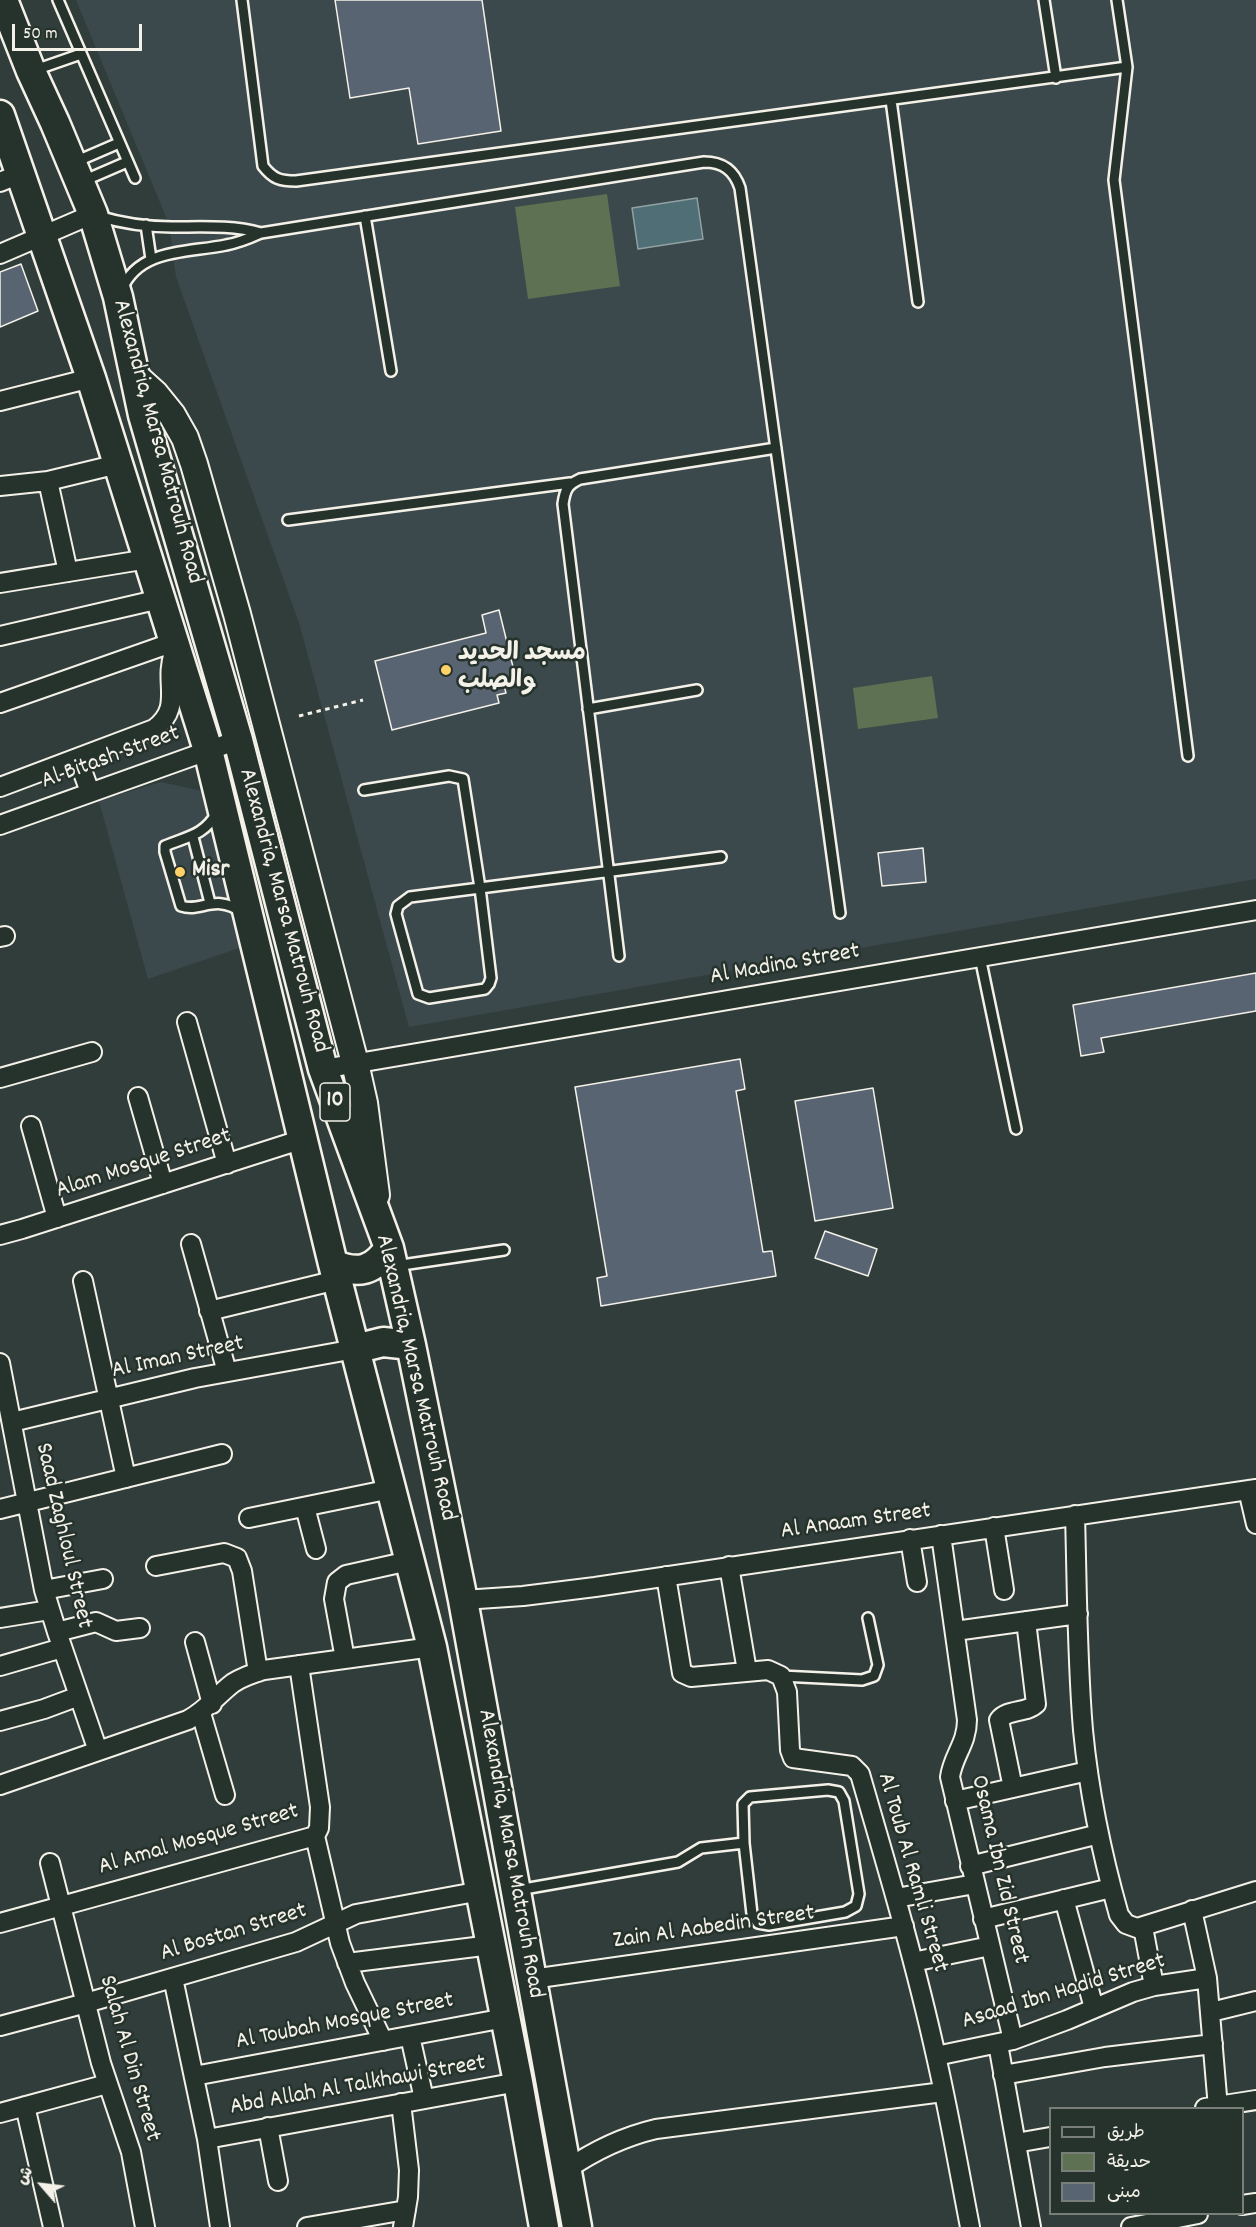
<!DOCTYPE html>
<html>
<head>
<meta charset="utf-8">
<style>
	body { margin:0 }
	#map { position:relative; width:1256px; height:2227px; overflow:hidden; background:#303d3b; font-family:Dekko,"Playpen Sans Arabic",sans-serif }
	canvas { display:block }
	.legend { position:absolute; left:1049px; top:2107px; width:195px; height:108px; box-sizing:border-box; background:#26332d; border:2px solid #787f78; margin:0; padding:8px 10px; list-style:none; font-size:18px; color:#f4f1e8 }
	.legend li { display:flex; align-items:center; gap:12px; height:30px }
	.legend b { width:30px; border:2px solid #787f78 }
	.north { position:absolute; left:12px; top:2155px; width:60px; height:60px; -webkit-text-stroke:4px #26332d; paint-order:stroke; rotate:298deg; font-size:16px; font-weight:700; line-height:24px; text-align:center; color:#f4f1e8 }
	.north::after { content:''; display:block; margin:auto; width:21px; height:27px; background:#f4f1e8; clip-path:polygon(50% 0,100% 100%,50% 72%,0 100%) }
	.scale { position:absolute; left:12px; top:24px; width:130px; height:27px; box-sizing:border-box; border:3px solid #f4f1e8; border-top:0; padding-left:8px; font-size:18px; line-height:21px; white-space:nowrap; color:#f4f1e8; -webkit-text-stroke:4px #26332d; paint-order:stroke }
</style>
</head>
<body>
<div id="map">
<canvas width="1256" height="2227"></canvas>
<ul class="legend">
<li><b style="height:8px;background:#26332d"></b>طريق</li>
<li><b style="height:16px;background:#5e7153"></b>حديقة</li>
<li><b style="height:16px;background:#596472"></b>مبنى</li>
</ul>
<div class="north">ش</div>
<div class="scale">50 m</div>
</div>
<script>
const context = document.querySelector('canvas').getContext('2d');
context.lineJoin = 'round';
function fill(path, color) {
  context.fillStyle = color;
  context.fill(path, 'evenodd');
}
function stroke(path, color, width, dash) {
  context.strokeStyle = color;
  context.lineWidth = width;
  context.lineCap = dash ? 'butt' : 'round';
  context.setLineDash(dash || []);
  context.stroke(path);
}
function write(font, color, halo, rows, align = 'center') {
  context.font = font + ' Dekko,"Playpen Sans Arabic",sans-serif';
  context.lineWidth = 5;
  context.setLineDash([]);
  context.textBaseline = 'middle';
  context.strokeStyle = halo;
  context.fillStyle = color;
  for (const [text, x, y, turn = 0] of rows) {
    context.save();
    context.translate(x, y);
    context.rotate((+turn || 0) * Math.PI / 180);
    context.textAlign = isNaN(turn) ? turn : align;
    if (halo) context.strokeText(text, 0, 0);
    context.fillText(text, 0, 0);
    context.restore();
  }
}
fill(new Path2D(`
	M76,0H1256V879L409,1027L299,623L176,277L169,224Z
	M161,782L202,791L245,946L148,979L99,801Z`), '#3c494c');
fill(new Path2D(`
	M607,194L620,286L528,299L515,207Z
	M932,676L938,718L858,729L853,688Z`), '#5e7153');
const water = new Path2D(`
	M697,198L703,239L638,249L632,208Z`);
fill(water, '#4f6e75');
stroke(water, '#91a2a3', 1.5);
const building = new Path2D(`
	M335,0H482L501,131L418,144L409,88L350,98Z
	M21,264L38,311L0,327V272Z
	M499,610L516,679L503,682L506,693L497,695L499,703L392,730L375,661L486,633L482,615Z
	M923,848L926,882L882,886L878,853Z
	M1256,973V1011L1101,1038L1104,1052L1081,1056L1073,1005Z
	M740,1059L745,1089L736,1091L763,1252L772,1251L776,1276L601,1306L597,1278L607,1276L575,1087Z
	M873,1088L893,1208L815,1221L795,1101Z
	M825,1231L877,1249L868,1276L815,1258Z`);
fill(building, '#596472');
stroke(building, '#f4f1e8', 1.5);
const service = new Path2D(`
	M58,0L135,178
	M242,0L263,166C273,179 280,181 296,181L1127,67
	M1044,0L1056,78
	M1117,0L1127,67L1114,180L1188,756
	M35,70L81,54
	M891,100L918,302
	M75,162L119,143
	M83,181L127,162
	M98,216C121,223 147,227 172,227C203,227 232,225 261,233
	M365,216L391,371
	M146,225L151,259
	M122,289C140,248 188,253 226,245C238,243 250,238 261,233L704,162C723,162 734,170 740,188L840,913
	M288,520L570,483
	M588,709L697,690
	M364,790L449,776L463,779L480,888L491,978L489,984L485,989L429,998L418,994L396,914L398,906L410,897L721,857
	M217,813C203,836 188,836 165,846V852L181,906C201,913 214,893 242,912
	M193,837L210,903
	M619,956L563,504C565,490 567,485 580,479L776,448
	M980,957L1016,1129
	M395,1266L504,1250
	M781,1676L862,1680L874,1676L878,1665L868,1618
	M828,1790L839,1792L844,1801L859,1894L856,1906L845,1912L769,1925L758,1923L752,1914L744,1843L743,1804L750,1797Z
	M518,1890L678,1862L701,1848L744,1843`);
const minor = new Path2D(`
	M0,182L20,174
	M0,254L93,214
	M0,401L91,378
	M48,481L68,572
	M0,486L48,481L118,464
	M0,583L148,559
	M0,636L160,599
	M0,703L174,642
	M78,759L90,792
	M0,787L154,729C184,707 163,683 174,653
	M0,825L238,740
	M0,937L5,936
	M187,1022L227,1164
	M323,1069L1256,910
	M0,1078L92,1052
	M138,1097L163,1184
	M31,1126L57,1218
	M0,1235L22,1229L303,1139
	M191,1244L227,1372
	M83,1281L126,1478
	M209,1311L337,1280
	M0,1363L44,1590L57,1632L98,1751
	M12,1422L195,1378L355,1349
	M1248,1490L1256,1524
	M305,1507L316,1549
	M0,1509L222,1454
	M1075,1515C1077,1586 1077,1659 1083,1730C1089,1793 1102,1855 1119,1915L1126,1924L1137,1928L1256,1891
	M249,1518L391,1489
	M994,1527L1004,1590
	M941,1535L967,1720C967,1744 953,1755 950,1777L1013,2040
	M910,1539L917,1582
	M156,1566L224,1553L237,1558L242,1571L258,1672
	M729,1566L747,1671
	M666,1576L682,1673L691,1677L768,1670L781,1676L787,1692L790,1750L793,1758L852,1766L860,1774C887,1867 915,1961 936,2056C949,2113 959,2170 970,2227
	M44,1590L103,1579
	M463,1600L523,1596L595,1587L1256,1489
	M0,1618L49,1610
	M955,1631L1078,1614
	M57,1632L96,1622L116,1631L140,1628
	M195,1642L212,1704
	M345,1659L334,1599L337,1582L346,1575L409,1561
	M0,1666L62,1648
	M201,1713L225,1795
	M0,1721L44,1709L79,1696
	M0,1785L188,1720C208,1709 216,1696 233,1683C242,1677 254,1673 264,1670L432,1647
	M1013,1788L999,1720C1007,1709 1027,1713 1036,1704L1026,1621
	M955,1801L1088,1771
	M315,1836L340,1943L355,1983L383,2041
	M50,1863L101,2063L131,2152L145,2227
	M970,1866L1099,1834
	M896,1898L975,1884
	M1064,1899L1094,2008
	M1192,1910L1207,1978L1218,2108
	M983,1919L1111,1888
	M0,1923L315,1836L319,1828L320,1807L299,1665
	M1143,1927L1154,1986
	M913,1962L990,1946
	M347,1963L491,1945
	M173,1978L207,2139L220,2227
	M532,1979L904,1926
	M1211,2012L1256,2001
	M0,2026L86,2003L296,1942L356,1914L481,1891
	M410,2036L424,2099
	M998,2044L1031,2227
	M936,2056L1013,2040L1067,2020L1133,1992L1154,1986L1207,1978
	M1003,2075L1105,2057L1213,2044
	M194,2076L505,2018
	M401,2103L409,2170L408,2197L403,2227
	M25,2106L53,2227
	M1205,2108L1256,2100
	M0,2113L107,2084
	M268,2127L278,2181
	M207,2139L518,2082
	M1016,2143L1050,2137
	M566,2170C595,2150 622,2137 656,2129L943,2092
	M1242,2205L1256,2203
	M307,2227L406,2210
	M1131,2227L1198,2214`);
const secondary = new Path2D(`
	M135,376L155,394L172,415L185,438L194,464L237,614L355,1063L364,1103L376,1195`);
const primary = new Path2D(`
	M3,0L31,71L55,123L93,214L118,297L143,415L238,740L323,1069L389,1248L411,1345L463,1600L577,2227
	M0,115L91,378L208,750L333,1264L432,1647L518,2082L544,2227
	M333,1264C358,1275 374,1271 389,1248
	M355,1349L383,1342L411,1345`);
stroke(service, '#f4f1e8', 14);
stroke(minor, '#f4f1e8', 22);
stroke(secondary, '#f4f1e8', 30);
stroke(primary, '#f4f1e8', 33);
stroke(new Path2D(`
	M299,716L363,700`), '#f4f1e8', 3, [4.5, 4.5]);
stroke(service, '#26332d', 9);
stroke(minor, '#26332d', 18);
stroke(secondary, '#26332d', 26);
stroke(primary, '#26332d', 28);
for (const [x, y, r, color] of [
	[446,670,6,"#ffd166"],
	[180,872,6,"#ffd166"]
]) {
  const dot = new Path2D();
  dot.arc(x, y, r, 0, 2 * Math.PI);
  context.fillStyle = color;
  context.fill(dot);
  stroke(dot, '#26332d', 2);
}
for (const [x, y, w] of [
	[335,1102,30]
]) {
  const box = new Path2D();
  box.roundRect(x - w / 2, y - 19, w, 38, 4.5);
  context.fillStyle = '#26332d';
  context.fill(box);
  stroke(box, '#f4f1e8', 1.5);
}
write('bold 22px', '#f4f1e8', null, [
	["10",335,1102]
]);
write('24px', '#f4f1e8', '#26332d', [
	["Alexandria, Marsa Matrouh Road",156,442,75],
	["Al Bitash Street",111,759,-20],
	["Alexandria, Marsa Matrouh Road",282,911,75],
	["Al Madina Street",785,966,-10],
	["Alam Mosque Street",144,1165,-18],
	["Al Iman Street",178,1359,-12],
	["Alexandria, Marsa Matrouh Road",414,1378,77],
	["Al Anaam Street",856,1523,-8],
	["Saad Zaghloul Street",62,1536,77],
	["Al Amal Mosque Street",199,1841,-16],
	["Alexandria, Marsa Matrouh Road",509,1854,80],
	["Osama Ibn Zid Street",998,1870,77],
	["Al Toub Al Ramli Street",911,1873,74],
	["Zain Al Aabedin Street",714,1929,-8],
	["Al Bostan Street",234,1934,-17],
	["Asaad Ibn Hadid Street",1064,1993,-17],
	["Al Toubah Mosque Street",345,2023,-11],
	["Salah Al Din Street",128,2059,74],
	["Abd Allah Al Talkhawi Street",358,2087,-10]
]);
write('bold 24px', '#f4f1e8', '#26332d', [
	["مسجد الحديد",458,656],
	["والصلب",458,684],
	["Misr",192,872]
], 'left');
</script>
</body>
</html>
